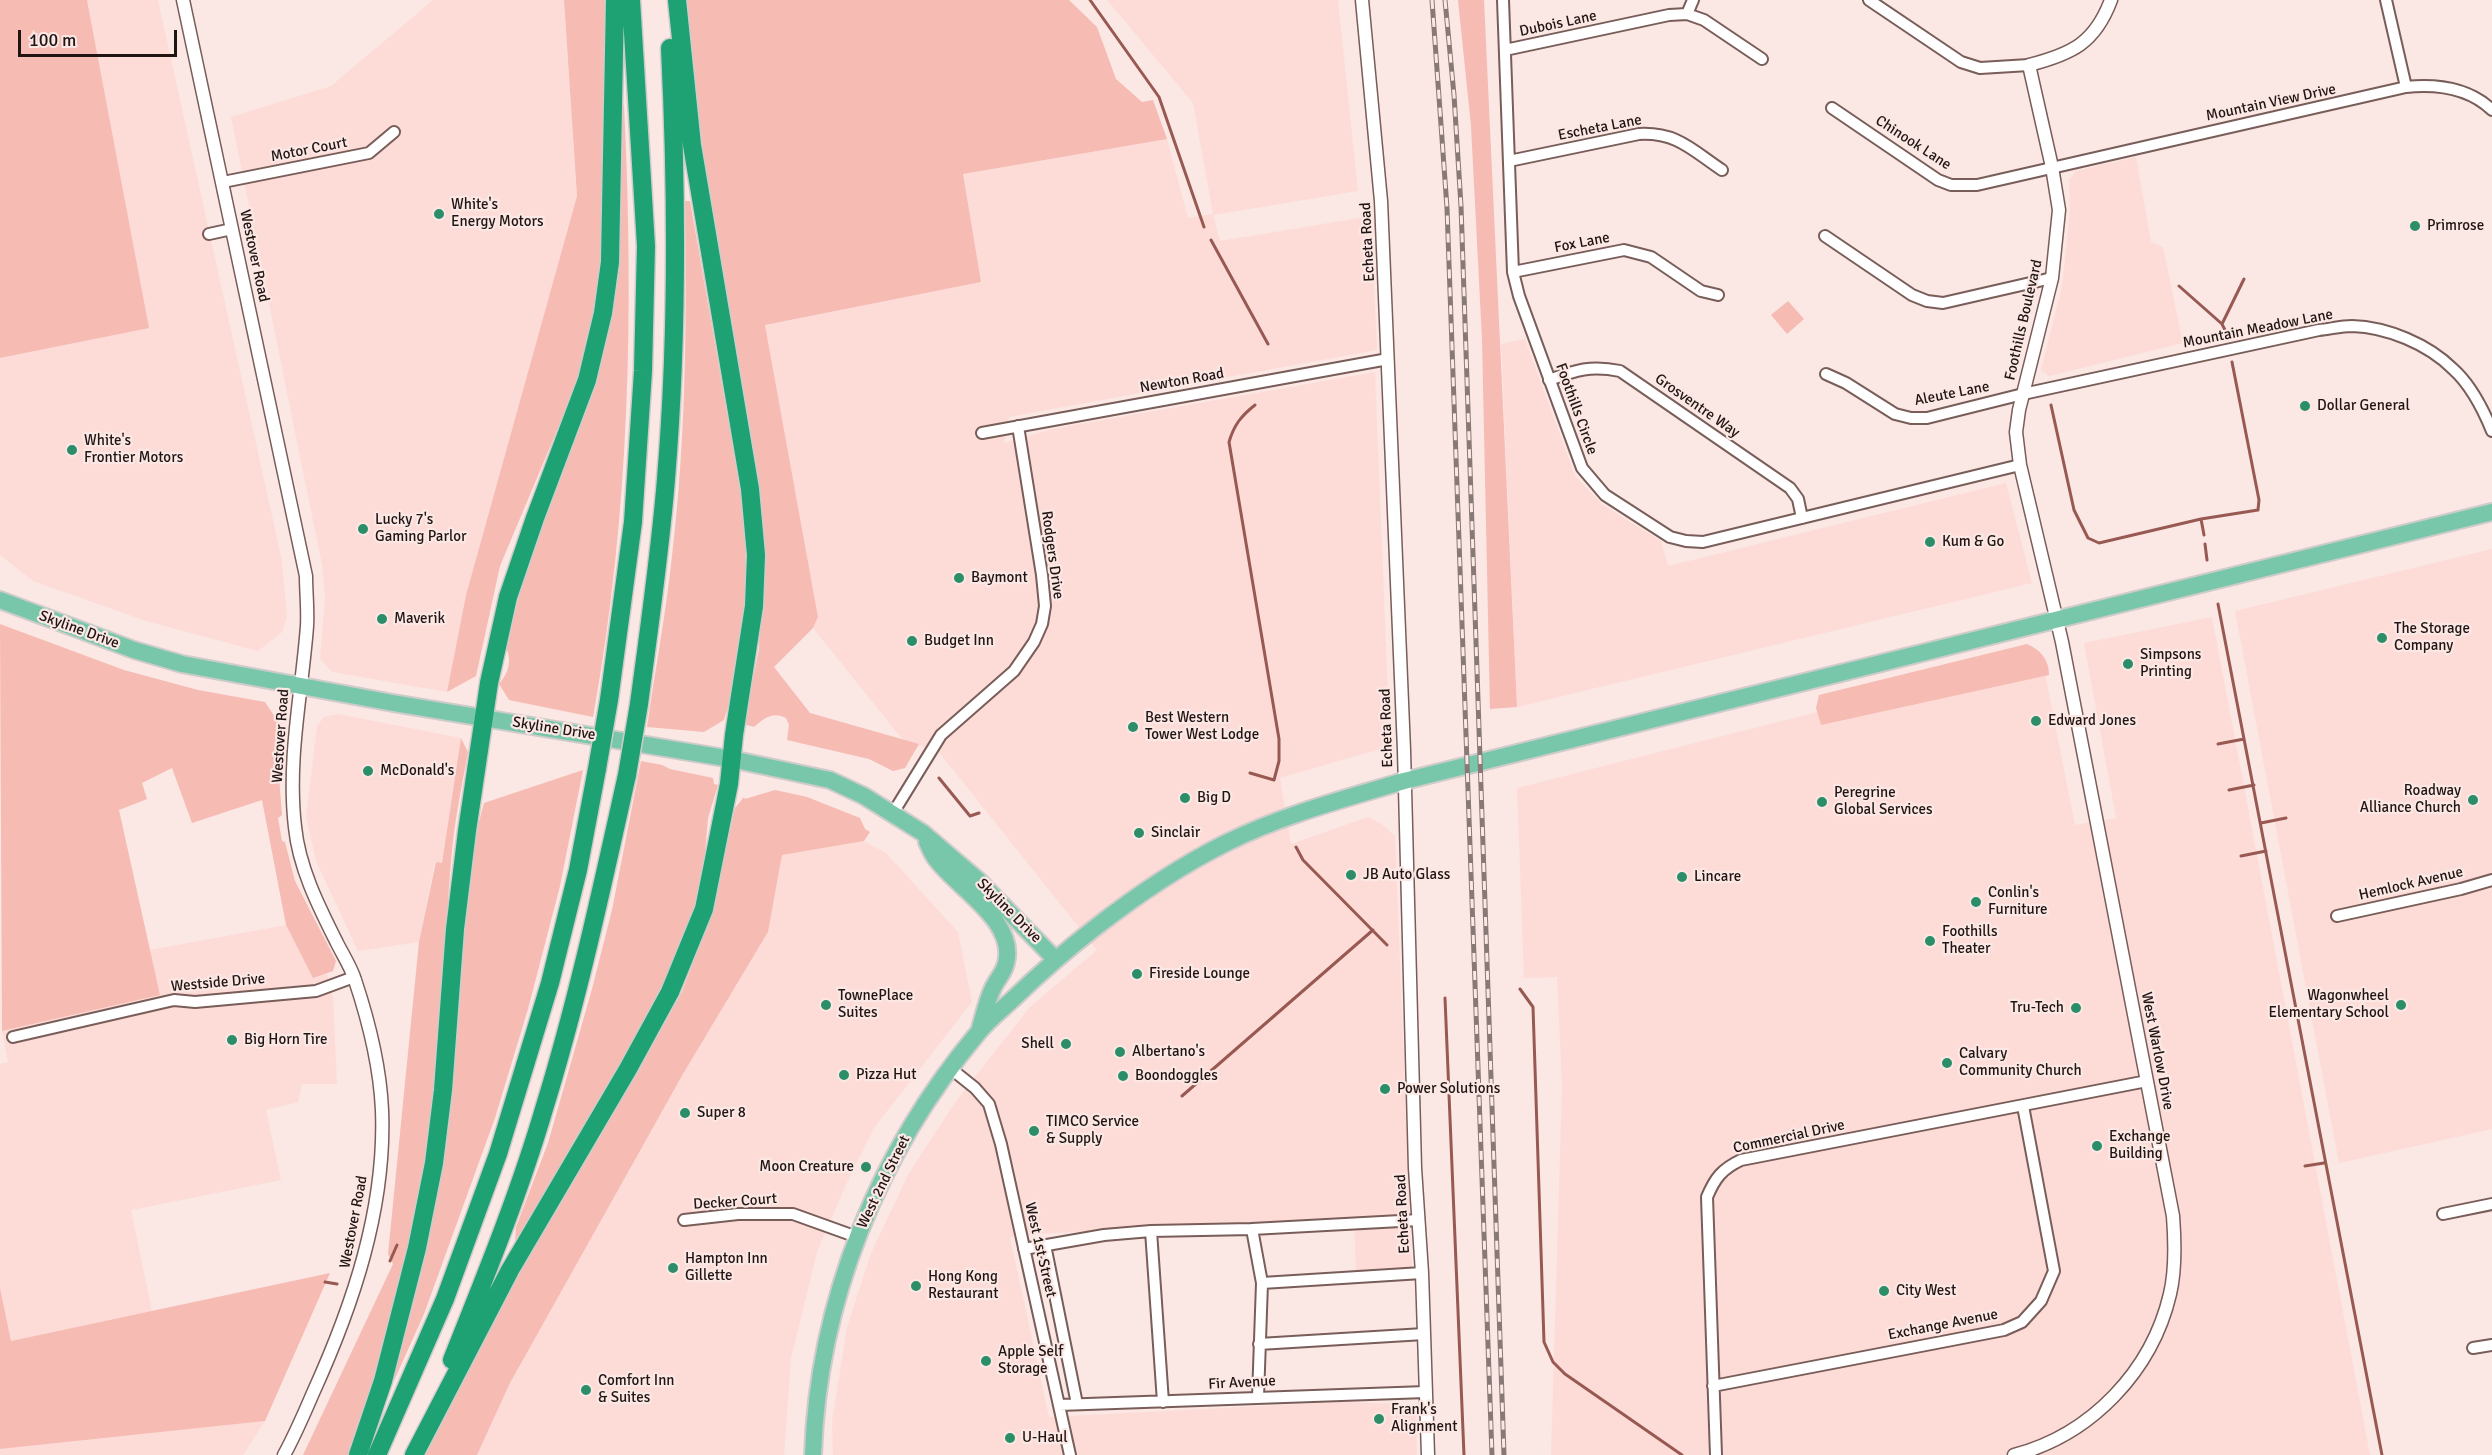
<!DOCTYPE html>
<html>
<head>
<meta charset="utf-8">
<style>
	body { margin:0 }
	#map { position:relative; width:2492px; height:1455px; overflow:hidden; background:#fbe7e4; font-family:Signika,sans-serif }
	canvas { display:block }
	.scale { position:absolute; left:18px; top:30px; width:159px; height:27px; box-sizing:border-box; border:3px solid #201513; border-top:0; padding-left:8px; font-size:18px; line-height:21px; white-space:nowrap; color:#201513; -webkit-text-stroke:4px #fbe7e4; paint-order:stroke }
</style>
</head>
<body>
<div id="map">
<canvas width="2492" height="1455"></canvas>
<div class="scale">100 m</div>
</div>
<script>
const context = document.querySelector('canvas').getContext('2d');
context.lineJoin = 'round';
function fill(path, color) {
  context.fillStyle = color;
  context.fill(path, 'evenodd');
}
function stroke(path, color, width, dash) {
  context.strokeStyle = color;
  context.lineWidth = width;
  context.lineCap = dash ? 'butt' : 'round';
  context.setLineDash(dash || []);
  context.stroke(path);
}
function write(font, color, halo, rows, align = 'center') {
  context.font = font + ' Signika,sans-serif';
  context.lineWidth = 4.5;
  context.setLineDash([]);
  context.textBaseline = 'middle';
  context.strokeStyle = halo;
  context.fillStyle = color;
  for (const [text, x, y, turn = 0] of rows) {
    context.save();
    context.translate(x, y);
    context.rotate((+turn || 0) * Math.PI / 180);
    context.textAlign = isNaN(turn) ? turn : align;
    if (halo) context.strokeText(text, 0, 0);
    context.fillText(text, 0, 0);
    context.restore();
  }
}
fill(new Path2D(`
	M87,0H158L282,561L287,617L282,632L258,651L146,621L33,581L0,555V358L148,327Z
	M433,0H564L577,196L466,595L447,692L332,672L320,659L325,597L322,565L231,117L331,86Z
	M1107,0H1338L1358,191L1213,215L1220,241L1371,216L1377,350L1009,417L1004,443L1052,429L1375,372L1390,746L1280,778L1291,844L1368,817L1383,825L1395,836L1412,1268L1356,1273L1354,1217L1035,1234L1010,1237L1049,1417L1339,1402L1409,1404L1416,1411L1417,1455H833L832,1421L847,1327L871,1253L909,1173L956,1101L1030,1007L1097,950L938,751L903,740L813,628L818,617L765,325L981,282L963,174L1167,139L1188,218L1213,214L1193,103Z
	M2136,157L2151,242L2163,247L2183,343L2049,376L2041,370L2062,287L2070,209L2069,180L2076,171Z
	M1525,339L1575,476L1603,505L1661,541L1668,566L2006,483L2032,583L1517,707L1501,344Z
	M2492,549V1129L2339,1163L2235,611Z
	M2212,617L2370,1455H1551L1562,1087L1557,977L1524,978L1517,788L1845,705L2043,663L2075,825L2116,818L2084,643Z
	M338,714L461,738L442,864L435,862L419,942L358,951L316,861L306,817L317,726L324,717Z
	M864,841L886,853L958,932L972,1002L874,1128L844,1189L817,1252L791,1359L784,1455H477L510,1383L683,1074L768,932L782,855Z
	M286,925L313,977L327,973L333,997L337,1084H302L298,1102L266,1110L281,1180L131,1210L152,1311L11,1341L0,1288V1064L8,1062L2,1031L160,995L150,950Z
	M265,1421L243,1455H0V1449Z`), '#fddcd8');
fill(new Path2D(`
	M0,0H87L149,328L0,358Z
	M564,0H609L602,265L584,366L500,566L476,676L447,692L466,595L577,196Z
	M682,0H1069L1097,27L1116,79L1142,102L1153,100L1167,139L963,174L981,282L765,325L818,617L813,628L774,667L810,713L919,744L905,768L893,771L869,759L787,740L789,725L786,718C773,711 764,718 754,727L744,724L759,649L761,554L696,149Z
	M1458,0H1484L1517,707L1490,709L1482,339L1471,126Z
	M621,105H624C634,309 630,515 593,717L509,700L499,684C509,672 512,661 506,647L528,561L592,390Z
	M685,201H690L745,516C747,585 746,655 724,720L704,732L647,727C655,670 666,613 672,556C686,439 687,319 685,201Z
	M1788,301L1804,319L1787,334L1771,315Z
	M0,624L124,670L198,690L265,702L279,723H282L278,764L282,815L278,818L282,841L285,842L295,881L336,961L333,971L313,978L286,925L262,800L192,823L172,768L142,783L147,799L119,810L160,995L2,1031Z
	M2027,644C2041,650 2049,660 2049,675L1821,725L1816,708L1819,695Z
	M461,738L468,752C462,785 455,818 452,851C442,953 444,1057 428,1158C413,1256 385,1364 348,1455H303L393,1264L388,1254L419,942L436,862L442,863Z
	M641,761L662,765L670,769L713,778L714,784L718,785L708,818L702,888L686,940L659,998L525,1231L515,1243L516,1227L548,1143L592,989L612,910Z
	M583,770L560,886L528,1009L495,1118L424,1314L375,1423L411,1300L472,848L484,803Z
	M775,790L807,797L860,818L865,829L870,832L864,841L782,855L768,932L683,1074L510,1383L477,1455H424L463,1374L513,1277L609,1112L648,1053L682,992L712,912L735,808L744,797L745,799Z
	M330,1273L265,1421L0,1449V1288L11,1341Z`), '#f6bbb3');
stroke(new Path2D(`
	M1090,0L1159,97L1204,227
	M1211,240L1268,344
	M2179,286L2222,324
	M2227,334L2222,324L2244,279
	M2051,405L2074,510L2088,538L2099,543L2201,519L2204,535
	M2201,519L2258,510L2259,500L2232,362
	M2205,544L2207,560
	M2218,604L2382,1455
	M2218,744L2244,739
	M1250,773L1274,780L1279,761V739L1229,442C1234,425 1241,416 1255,405
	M939,778L970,816L979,813
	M2229,790L2254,785
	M2261,823L2286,818
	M1296,847L1303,860L1387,945
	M2241,856L2266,851
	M1520,989L1533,1007L1544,1342L1553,1362L1565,1374L1682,1455
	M1445,998L1464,1455
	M1182,1096L1373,930
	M2305,1166L2324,1163
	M390,1261L397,1245
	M325,1282L337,1284`), '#985952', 3);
const minor = new Path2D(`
	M1503,0L1513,272L1519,296L1582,468L1605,495L1670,537L1686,541L1703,542L2020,465
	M1869,0L1961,62L1980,68L2029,65
	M2386,0L2406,87
	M1687,14L1693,0
	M1505,50L1669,15L1687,14L1704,20L1762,59
	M1832,108L1938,180L1951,185H1977L2406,87C2436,84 2469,88 2492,110
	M1509,161L1639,134C1677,132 1692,150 1722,170
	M223,182L369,153L394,132
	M209,234L232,229
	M1825,236L1912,295L1927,301L1943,303L2052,278
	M1513,272L1624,250L1651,257L1701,291L1718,295
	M1826,374L1846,383L1895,414L1911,418H1927L2023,394L2319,330C2330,329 2341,326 2352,326C2387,327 2428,344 2453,369C2471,385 2483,409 2492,431
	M1549,380C1576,370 1591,365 1620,371L1790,488L1798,499L1802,518
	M982,433L1388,359
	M893,813L941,735L1014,671L1034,642L1042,624L1045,606L1042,575L1018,426
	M2337,916L2461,889L2492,880
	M13,1037L174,1000L195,1002L316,991L354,977
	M950,1068L975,1088L989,1104L1001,1144L1070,1455
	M2443,1214L2492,1204
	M684,1220L738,1214H793L857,1237
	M1252,1229L1262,1283L1258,1397
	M1151,1231L1163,1402
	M1045,1245L1077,1404
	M1024,1249L1104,1235L1151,1231L1252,1229L1419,1220
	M1262,1283L1422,1273
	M1259,1344L1424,1334
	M2473,1348L2492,1345
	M1713,1386L2004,1330L2022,1322L2041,1301L2054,1271L2023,1106
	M1059,1405L1426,1392
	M1716,1455L1707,1197C1715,1178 1722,1169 1741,1160L2147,1081`);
const tertiary = new Path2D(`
	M183,0L306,576C306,592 308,610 307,626C302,693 287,759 295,827C299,868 319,907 337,943C343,955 351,967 355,980C369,1022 380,1065 382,1110C386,1208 353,1305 313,1393C304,1414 295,1435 284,1455
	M1362,0L1381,201L1404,750L1415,1168L1422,1273L1428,1455
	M2014,1455C2091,1435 2152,1371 2170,1294C2176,1269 2175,1242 2173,1216L2062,642L2020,465L2016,432L2019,410L2052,278L2059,210L2052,167L2029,65C2072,54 2095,43 2111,0`);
const primary = new Path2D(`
	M0,600L134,650L182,664L393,703L731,759L830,780L864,796L923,833L978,880L1055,959
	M927,842C930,848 932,854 936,859C957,888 1017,921 1006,963C1004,973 997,979 993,988C987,1000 984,1015 980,1028
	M813,1455C818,1301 879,1151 977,1034C987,1021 1000,1011 1012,1000C1039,974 1066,950 1096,927C1137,895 1180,866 1226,843C1282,815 1344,799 1404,781L2492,512`);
const motorway = new Path2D(`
	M609,700L633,522L643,371L646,246L631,0
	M639,704C649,629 660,554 666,479C678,335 677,192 670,48
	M452,1360C485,1277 519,1194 544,1109C578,999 602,887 627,775
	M358,1455L383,1381L417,1248L434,1163L443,1090L455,929L467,831L489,683L508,597L535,518L587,380L603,313L610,262L615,0
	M377,1455L445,1299L498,1154L550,983L578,870L597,769
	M414,1455L510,1270L628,1069L670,992L704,909L729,784L734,735L754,606L756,555L750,489L692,145L677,0`);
stroke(minor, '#785d59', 14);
stroke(tertiary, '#785d59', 15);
stroke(primary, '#cecccb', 20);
stroke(motorway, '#cecccb', 21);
stroke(minor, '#fff', 10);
stroke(tertiary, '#fff', 12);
stroke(primary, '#78c7ab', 16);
stroke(motorway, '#1ea173', 18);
const rail = new Path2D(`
	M1432,0L1447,208L1492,1455
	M1445,0L1454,95L1461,206L1504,1455`);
stroke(rail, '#887976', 5);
stroke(rail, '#fbe7e4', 3, [9]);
const motorwayBridge = new Path2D(`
	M597,769L609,700
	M627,775L639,704`);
stroke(motorwayBridge, '#cecccb', 21, []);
stroke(motorwayBridge, '#1ea173', 18);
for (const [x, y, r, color] of [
	[439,214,6,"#2c8e68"],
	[2415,226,6,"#2c8e68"],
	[2305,406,6,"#2c8e68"],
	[72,450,6,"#2c8e68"],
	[363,529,6,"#2c8e68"],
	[1930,542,6,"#2c8e68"],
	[959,578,6,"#2c8e68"],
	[382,619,6,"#2c8e68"],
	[2382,638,6,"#2c8e68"],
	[912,641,6,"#2c8e68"],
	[2128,664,6,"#2c8e68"],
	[2036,721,6,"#2c8e68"],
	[1133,727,6,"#2c8e68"],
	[368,771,6,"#2c8e68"],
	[1185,798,6,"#2c8e68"],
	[2473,800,6,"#2c8e68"],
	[1822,802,6,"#2c8e68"],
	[1139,833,6,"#2c8e68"],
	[1351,875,6,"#2c8e68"],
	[1682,877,6,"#2c8e68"],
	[1976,902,6,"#2c8e68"],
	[1930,941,6,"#2c8e68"],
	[1137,974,6,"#2c8e68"],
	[826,1005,6,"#2c8e68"],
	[2401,1005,6,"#2c8e68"],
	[2076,1008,6,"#2c8e68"],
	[232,1040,6,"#2c8e68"],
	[1066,1044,6,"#2c8e68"],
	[1120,1052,6,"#2c8e68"],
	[1947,1063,6,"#2c8e68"],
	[844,1075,6,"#2c8e68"],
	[1123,1076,6,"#2c8e68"],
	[1385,1089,6,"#2c8e68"],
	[685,1113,6,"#2c8e68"],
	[1034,1131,6,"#2c8e68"],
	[2097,1146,6,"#2c8e68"],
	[866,1167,6,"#2c8e68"],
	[673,1268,6,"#2c8e68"],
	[916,1286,6,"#2c8e68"],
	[1884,1291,6,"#2c8e68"],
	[986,1361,6,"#2c8e68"],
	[586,1390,6,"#2c8e68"],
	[1379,1419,6,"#2c8e68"],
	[1010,1438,6,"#2c8e68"]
]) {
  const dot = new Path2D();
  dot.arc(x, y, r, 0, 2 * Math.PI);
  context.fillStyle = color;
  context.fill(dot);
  stroke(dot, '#fbe7e4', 2);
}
write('15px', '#201513', '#fbe7e4', [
	["Dubois Lane",1558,24,-12],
	["Mountain View Drive",2271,103,-12],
	["Escheta Lane",1600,128,-11],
	["Chinook Lane",1913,143,33],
	["Motor Court",309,150,-11],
	["Echeta Road",1368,242,-93],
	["Fox Lane",1582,243,-11],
	["Westover Road",254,256,78],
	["Foothills Boulevard",2024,320,-77],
	["Mountain Meadow Lane",2258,329,-11],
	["Newton Road",1182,381,-10],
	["Aleute Lane",1952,394,-11],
	["Grosventre Way",1697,406,35],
	["Foothills Circle",1576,409,70],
	["Rodgers Drive",1052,555,82],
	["Skyline Drive",79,630,20],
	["Echeta Road",1387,728,-92],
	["Skyline Drive",554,729,9],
	["Westover Road",281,736,-86],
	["Hemlock Avenue",2411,884,-13],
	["Skyline Drive",1009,911,45],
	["Westside Drive",218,983,-5],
	["West Warlow Drive",2157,1051,79],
	["Commercial Drive",1789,1137,-12],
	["West 2nd Street",884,1182,-64],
	["Decker Court",735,1202,-4],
	["Echeta Road",1403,1214,-93],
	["Westover Road",354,1222,-79],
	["West 1st Street",1040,1250,77],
	["Exchange Avenue",1943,1325,-11],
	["Fir Avenue",1242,1383,-3]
]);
write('15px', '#201513', '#fbe7e4', [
	["White's",451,205],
	["Energy Motors",451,222],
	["Primrose",2427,226],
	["Dollar General",2317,406],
	["White's",84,441],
	["Frontier Motors",84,458],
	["Lucky 7's",375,520],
	["Gaming Parlor",375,537],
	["Kum & Go",1942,542],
	["Baymont",971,578],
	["Maverik",394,619],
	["The Storage",2394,629],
	["Company",2394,646],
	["Budget Inn",924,641],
	["Simpsons",2140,655],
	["Printing",2140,672],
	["Best Western",1145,718],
	["Tower West Lodge",1145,735],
	["Edward Jones",2048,721],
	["McDonald's",380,771],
	["Roadway",2461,791,"right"],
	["Alliance Church",2461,808,"right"],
	["Peregrine",1834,793],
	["Global Services",1834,810],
	["Big D",1197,798],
	["Sinclair",1151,833],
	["JB Auto Glass",1363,875],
	["Lincare",1694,877],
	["Conlin's",1988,893],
	["Furniture",1988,910],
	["Foothills",1942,932],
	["Theater",1942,949],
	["Fireside Lounge",1149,974],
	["TownePlace",838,996],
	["Suites",838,1013],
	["Wagonwheel",2389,996,"right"],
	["Elementary School",2389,1013,"right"],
	["Tru-Tech",2064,1008,"right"],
	["Big Horn Tire",244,1040],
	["Shell",1054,1044,"right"],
	["Albertano's",1132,1052],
	["Calvary",1959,1054],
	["Community Church",1959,1071],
	["Pizza Hut",856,1075],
	["Boondoggles",1135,1076],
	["Power Solutions",1397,1089],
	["Super 8",697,1113],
	["TIMCO Service",1046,1122],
	["& Supply",1046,1139],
	["Exchange",2109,1137],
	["Building",2109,1154],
	["Moon Creature",854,1167,"right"],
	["Hampton Inn",685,1259],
	["Gillette",685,1276],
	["Hong Kong",928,1277],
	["Restaurant",928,1294],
	["City West",1896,1291],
	["Apple Self",998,1352],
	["Storage",998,1369],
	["Comfort Inn",598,1381],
	["& Suites",598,1398],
	["Frank's",1391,1410],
	["Alignment",1391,1427],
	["U-Haul",1022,1438]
], 'left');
</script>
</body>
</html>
